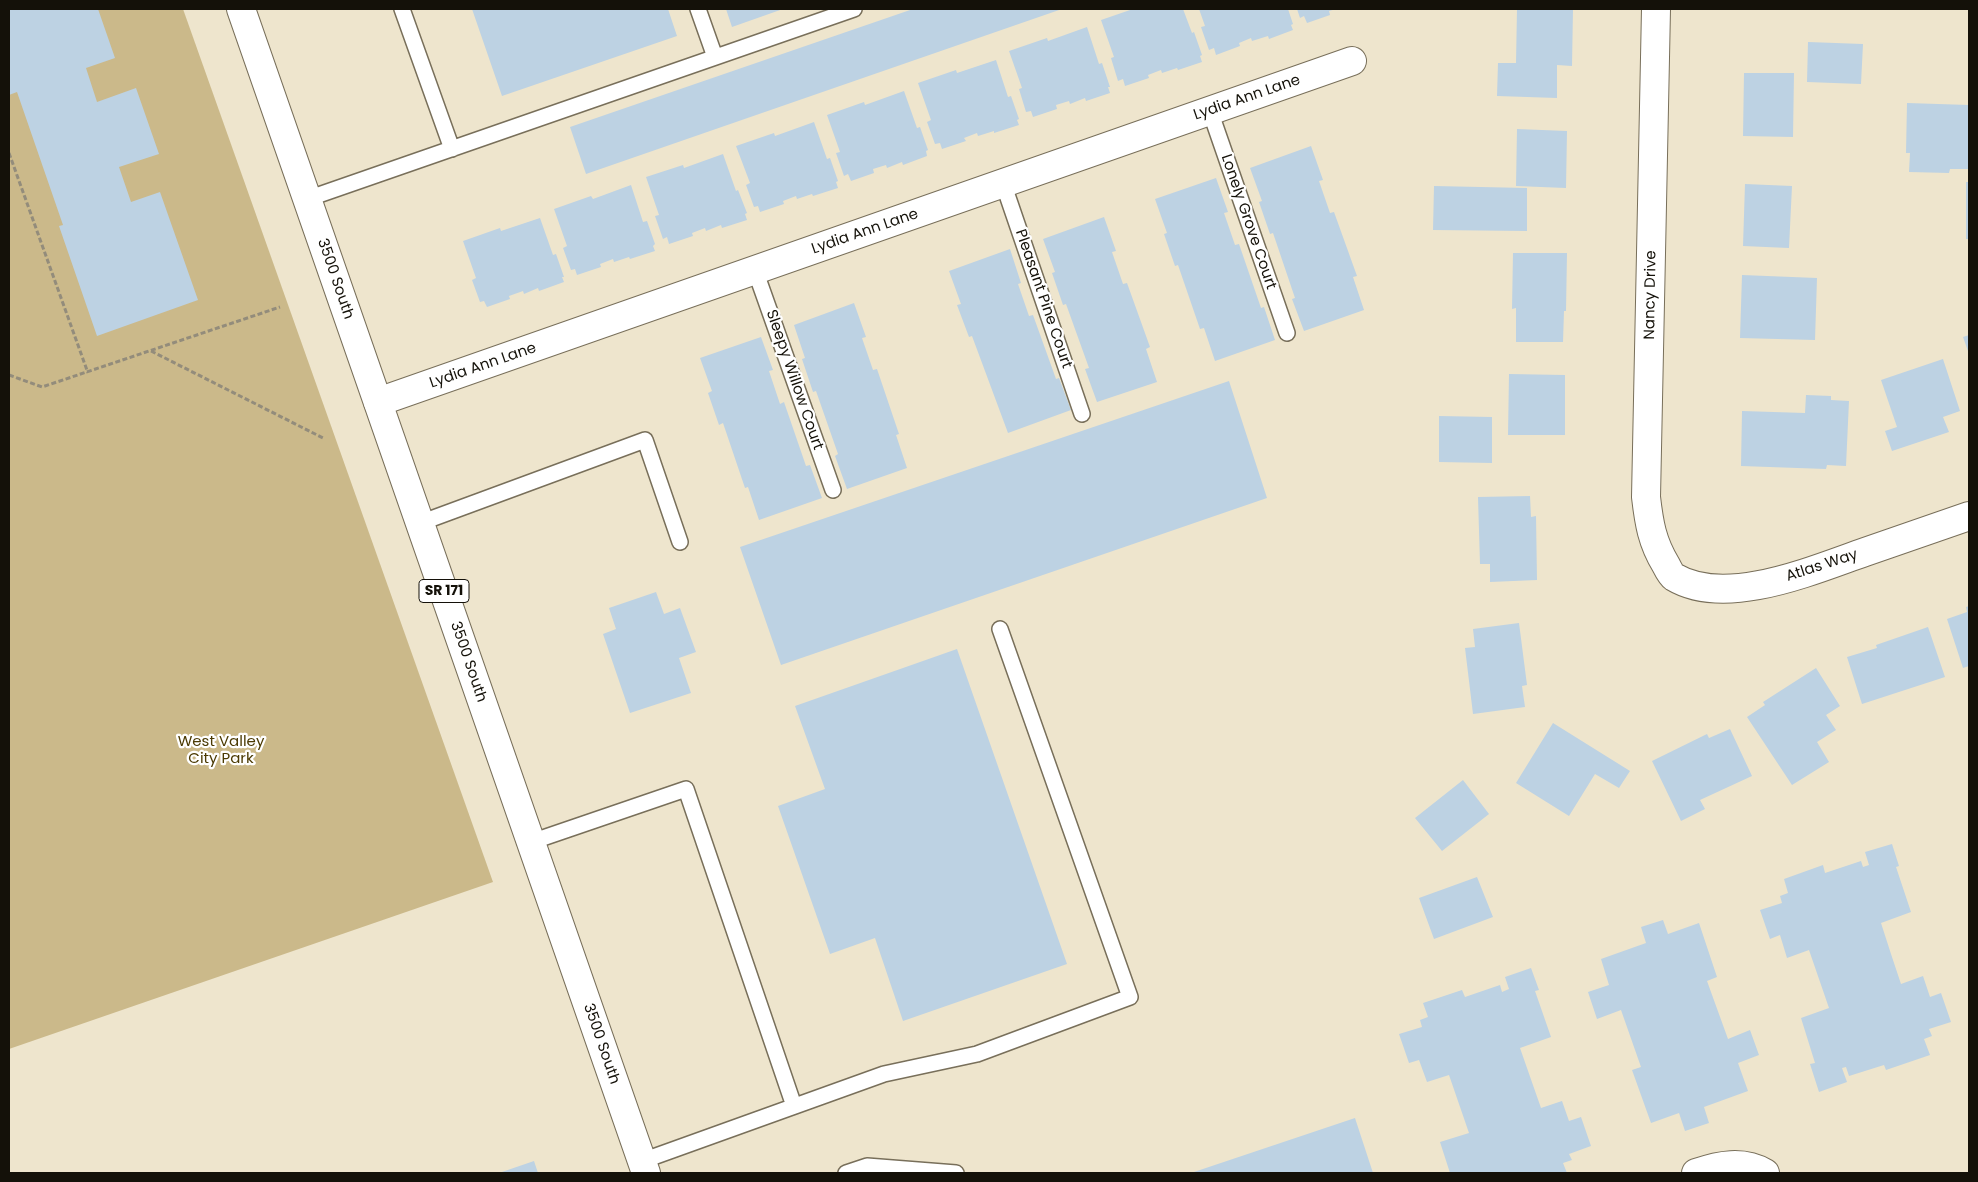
<!DOCTYPE html>
<html>
<head>
<meta charset="utf-8">
<style>
	body { margin:0 }
	#map { position:relative; width:1978px; height:1182px; overflow:hidden; background:#eee5cd; font-family:Poppins,sans-serif }
	canvas { display:block }
	.frame { position:absolute; inset:0; border:10px solid #141109; pointer-events:none }
</style>
</head>
<body>
<div id="map">
<canvas width="1978" height="1182"></canvas>
<div class="frame"></div>
</div>
<script>
const context = document.querySelector('canvas').getContext('2d');
context.lineJoin = 'round';
function fill(path, color) {
  context.fillStyle = color;
  context.fill(path, 'evenodd');
}
function stroke(path, color, width, dash) {
  context.strokeStyle = color;
  context.lineWidth = width;
  context.lineCap = dash ? 'butt' : 'round';
  context.setLineDash(dash || []);
  context.stroke(path);
}
function write(font, color, halo, rows, align = 'center') {
  context.font = font + ' Poppins,sans-serif';
  context.lineWidth = 4.5;
  context.setLineDash([]);
  context.textBaseline = 'middle';
  context.strokeStyle = halo;
  context.fillStyle = color;
  for (const [text, x, y, turn = 0] of rows) {
    context.save();
    context.translate(x, y);
    context.rotate((+turn || 0) * Math.PI / 180);
    context.textAlign = isNaN(turn) ? turn : align;
    if (halo) context.strokeText(text, 0, 0);
    context.fillText(text, 0, 0);
    context.restore();
  }
}
fill(new Path2D(`
	M9,9H183L493,882L9,1049Z`), '#cbb98a');
fill(new Path2D(`
	M9,9H98L115,58L86,68L97,102L136,88L159,154L119,167L131,202L160,192L198,300L97,336L59,226L63,225L17,92L9,95Z
	M472,9H668L677,36L502,96Z
	M726,9H783L732,27Z
	M913,9H1062L586,174L570,127Z
	M1133,9H1183L1192,33L1194,32L1202,55L1200,56L1202,62L1178,70L1177,68L1162,73L1161,70L1148,75L1149,78L1125,86L1123,79L1118,81L1111,58L1114,57L1101,20Z
	M1199,9H1288L1293,24L1291,25L1293,30L1269,39L1268,36L1252,41L1251,38L1239,43L1240,46L1216,55L1214,48L1209,50L1201,27L1205,26Z
	M1297,9H1336L1329,11L1330,15L1307,23L1304,16L1300,18Z
	M1517,9H1573L1572,66L1557,65V98L1497,96L1498,63H1516Z
	M1087,27L1099,64L1102,63L1110,87H1108L1110,93L1086,101L1085,98L1070,104L1069,101L1056,105L1057,109L1033,117L1031,111L1026,112L1019,89L1022,88L1009,51L1047,38L1048,41Z
	M1808,42L1863,44L1861,84L1807,82Z
	M996,60L1008,97L1011,96L1019,119L1017,120L1019,125L994,133V131L978,136L977,133L964,138L966,141L942,149L940,143L935,144L927,122L931,120L918,83L956,70L957,73Z
	M1744,73H1794L1793,137L1743,136Z
	M904,91L917,128L920,127L928,150L926,151L927,156L903,165L902,162L887,168L886,165L873,169L874,173L851,181L848,174L844,176L836,153L840,152L827,115L864,102L865,105Z
	M1907,103L1969,105V169H1950L1949,173L1909,172L1910,153H1906Z
	M814,122L827,159L830,158L838,181L836,182L838,188L813,196L812,194L797,199L796,196L783,201L784,204L760,212L758,206L754,207L746,185L750,183L736,146L774,133L775,136Z
	M1517,129L1567,131L1566,188L1516,186Z
	M1311,146L1323,180L1319,181L1330,213L1334,212L1357,276L1353,277L1364,310L1304,331L1292,299L1295,298L1273,233L1270,234L1259,202L1262,201L1250,168Z
	M723,154L736,191L738,190L747,213L745,214L747,220L722,228L721,225L706,231L705,228L692,233L693,236L669,244L667,237L663,239L655,216L659,215L646,177L683,165L684,168Z
	M1216,178L1228,212L1224,213L1235,245L1239,244L1261,308L1264,307L1275,340L1215,361L1204,328L1200,329L1178,265L1175,266L1164,234L1167,233L1155,199Z
	M1966,182H1969V239H1966Z
	M1745,184L1792,186L1789,248L1743,246Z
	M631,185L643,222L647,221L655,244L653,246L655,251L630,259L629,257L614,262L613,259L600,264L601,267L577,275L575,269L571,270L563,248L567,246L554,209L591,196L593,199Z
	M1434,186L1527,188V231L1433,230Z
	M1104,217L1116,251L1112,252L1123,284L1127,283L1150,347L1146,349L1157,382L1097,402L1085,369L1089,368L1066,304L1063,305L1052,273L1055,272L1043,239Z
	M540,218L553,255L556,254L564,277H562L564,282L539,291L538,288L524,294L523,291L509,296L510,299L487,307L484,301L480,302L472,280L476,278L463,241L500,228L501,231Z
	M1010,249L1021,283L1018,284L1029,316L1033,315L1056,379L1059,378L1071,410L1008,433L972,336L969,337L957,305L961,304L949,271Z
	M1513,253H1567L1566,311H1564L1563,342H1516V308L1512,309Z
	M1742,275L1817,278L1815,340L1740,338Z
	M854,303L866,337L862,338L873,370L877,369L899,434L896,435L907,468L847,489L835,456L838,454L816,391L813,392L802,359L805,358L794,325Z
	M1969,335V354L1963,337Z
	M761,337L773,370L769,371L780,404L784,402L806,466L810,465L822,498L759,520L748,487L745,488L723,423L719,425L708,393L712,391L700,358Z
	M1943,359L1960,411L1943,417L1949,432L1892,451L1885,431L1897,427L1881,380Z
	M1509,374L1565,375V435H1508Z
	M1229,381L1267,498L781,665L740,547Z
	M1806,395L1831,396V400L1849,401L1846,466L1827,465L1826,469L1741,466L1742,411L1805,413Z
	M1439,416L1492,417V463L1439,462Z
	M1530,496L1531,517L1536,516L1537,580L1490,582V564H1480L1478,497Z
	M656,592L664,614L680,608L696,652L679,658L691,693L630,713L603,634L616,629L609,608Z
	M1969,606V666L1963,668L1947,619L1967,612L1966,607Z
	M1519,623L1527,685L1522,686L1525,707L1473,714L1465,648L1475,647L1473,629Z
	M1928,627L1945,677L1862,704L1847,657L1877,648L1876,645Z
	M957,649L1067,964L903,1021L875,938L830,954L778,806L825,789L795,706Z
	M1816,668L1840,706L1826,715L1836,730L1817,742L1829,762L1792,785L1747,717L1765,705L1763,702Z
	M1553,723L1630,771L1619,788L1595,774L1569,816L1516,783Z
	M1730,729L1752,776L1700,800L1705,809L1681,821L1652,761L1707,734L1709,738Z
	M1463,780L1489,814L1442,851L1415,818Z
	M1892,844L1899,866L1896,867L1911,912L1881,923L1891,954L1901,984L1923,976L1930,997L1941,993L1951,1022L1929,1029L1932,1036L1924,1039L1930,1055L1886,1070L1884,1065L1849,1076L1846,1067L1842,1068L1847,1082L1819,1092L1810,1064L1815,1063L1801,1018L1829,1008L1809,950L1787,958L1780,935L1770,939L1760,910L1782,903L1780,896L1788,893L1784,879L1823,865L1825,873L1861,861L1863,867L1869,865L1865,852Z
	M1477,877L1493,917L1434,939L1419,898Z
	M1663,920L1668,934L1699,923L1717,977L1707,981L1728,1039L1750,1030L1759,1055L1738,1063L1748,1091L1704,1107L1709,1123L1685,1131L1679,1113L1651,1123L1632,1070L1641,1067L1621,1010L1597,1019L1588,992L1609,985L1601,959L1646,943L1641,927Z
	M1531,968L1539,990L1535,991L1551,1037L1520,1048L1541,1108L1562,1101L1569,1121L1581,1117L1591,1146L1569,1154L1572,1160L1563,1163L1567,1173H1450L1440,1142L1469,1133L1449,1075L1427,1082L1419,1060L1409,1063L1399,1034L1422,1027L1420,1020L1428,1017L1423,1003L1462,990L1465,997L1500,985L1502,992L1509,989L1505,977Z
	M1355,1118L1373,1173H1191Z
	M534,1161L538,1173H499Z`), '#bdd2e3');
const service = new Path2D(`
	M402,9L452,149
	M698,9L715,57
	M1210,111L1287,333
	M1003,183L1082,414
	M307,199L854,9
	M755,270L833,490
	M420,523L645,440L680,542
	M531,842L686,789L794,1106
	M642,1161L884,1074L977,1054L1130,997L1000,629
	M846,1173L867,1166L956,1173`);
const minor = new Path2D(`
	M1656,9L1646,497C1649,523 1652,542 1666,565C1668,569 1671,575 1674,577C1726,608 1813,570 1865,552C1900,540 1934,528 1969,516
	M378,402L1352,61
	M1696,1173C1719,1165 1743,1160 1765,1173`);
const primary = new Path2D(`
	M241,9L646,1173`);
stroke(service, '#786f5a', 18);
stroke(minor, '#786f5a', 30);
stroke(primary, '#786f5a', 30);
stroke(new Path2D(`
	M9,153L88,373
	M151,351L325,439
	M9,375L42,387L280,307`), '#938c7b', 3, [5, 2.5]);
stroke(service, '#fff', 15);
stroke(minor, '#fff', 28);
stroke(primary, '#fff', 28);
for (const [x, y, w] of [
	[444,591,50]
]) {
  const box = new Path2D();
  box.roundRect(x - w / 2, y - 11.5, w, 23, 4);
  context.fillStyle = '#fff';
  context.fill(box);
  stroke(box, '#141109', 1);
}
write('bold 14px', '#141109', null, [
	["SR 171",444,591]
]);
write('15px', '#141109', '#fff', [
	["Lydia Ann Lane",1247,98,-19],
	["Lonely Grove Court",1248,222,71],
	["Lydia Ann Lane",865,232,-19],
	["3500 South",335,279,71],
	["Nancy Drive",1651,295,-89],
	["Pleasant Pine Court",1043,299,71],
	["Lydia Ann Lane",483,366,-19],
	["Sleepy Willow Court",794,380,71],
	["Atlas Way",1822,566,-18],
	["3500 South",468,662,71],
	["3500 South",601,1044,71]
]);
write('15px', '#4b3a03', '#fff', [
	["West Valley",221,742],
	["City Park",221,759]
]);
</script>
</body>
</html>
